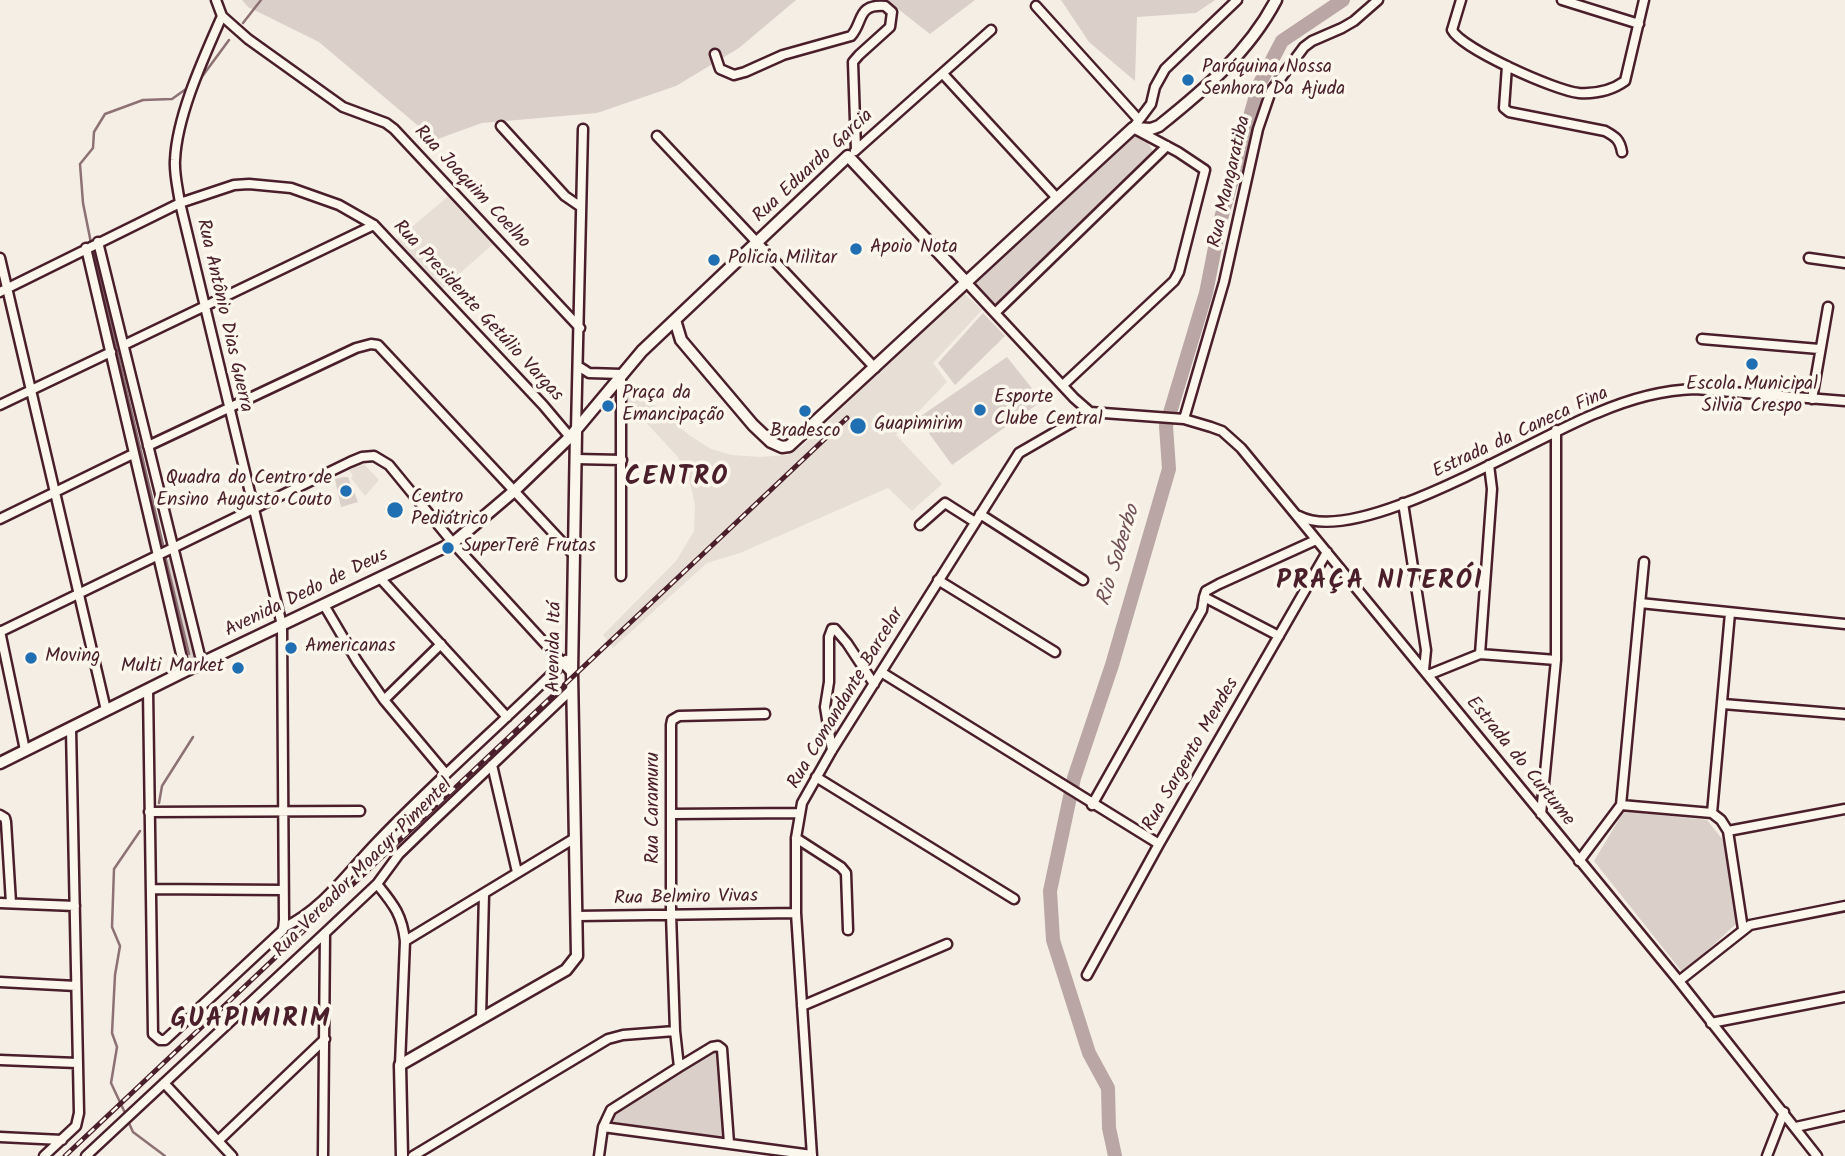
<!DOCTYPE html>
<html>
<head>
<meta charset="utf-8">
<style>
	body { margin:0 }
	canvas { display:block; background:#f4eee4 }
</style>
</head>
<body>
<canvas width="1845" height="1156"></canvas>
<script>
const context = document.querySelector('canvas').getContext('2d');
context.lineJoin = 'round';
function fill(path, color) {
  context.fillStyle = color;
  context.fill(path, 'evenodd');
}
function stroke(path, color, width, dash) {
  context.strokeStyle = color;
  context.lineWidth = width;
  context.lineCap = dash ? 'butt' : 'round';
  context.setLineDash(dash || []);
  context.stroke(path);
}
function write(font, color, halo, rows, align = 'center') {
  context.font = font + ' Kalam,sans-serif';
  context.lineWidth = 7;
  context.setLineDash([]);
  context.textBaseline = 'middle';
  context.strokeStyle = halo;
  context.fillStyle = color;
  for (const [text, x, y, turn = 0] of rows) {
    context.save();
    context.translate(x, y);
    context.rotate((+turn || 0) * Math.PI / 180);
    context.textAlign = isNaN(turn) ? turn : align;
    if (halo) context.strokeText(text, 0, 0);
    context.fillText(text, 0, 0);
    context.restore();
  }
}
fill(new Path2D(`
	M451,194L493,244L441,290L396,240Z
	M964,293L982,310L933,363L947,382L896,435L942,484L912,511L888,488L740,553L707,563L613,648L603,635L676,561L694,531L695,505L689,478L677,456L627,402V381L689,435L711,449L732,455L760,457L788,455L802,446Z
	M362,462L379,480L365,496L351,478L353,476L347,468Z`), '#e7dfd6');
fill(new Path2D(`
	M242,0H796L739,48L676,86L597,113L482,123L435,140L319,42L248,7Z
	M876,0H975L930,34L893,5Z
	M1061,0H1215L1196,13L1137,17L1135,81L1089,42Z
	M1132,135C1144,137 1149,142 1154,154L996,306L972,282Z
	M983,313L1005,336L955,385L938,363Z
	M1007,357L1042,401L952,465L918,418Z
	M343,477H348L358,502L341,507L335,479Z
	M174,558L197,658L187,661L162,560Z
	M1624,811L1707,820L1723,840L1737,923L1683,973L1594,861Z
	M713,1051L717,1053L720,1058L723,1137L612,1123L610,1117L615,1111Z`), '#dbd0c9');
stroke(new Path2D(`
	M243,23L261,0
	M201,78L229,40
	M91,243L83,203L80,164L93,148L94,132L105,114L143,100L172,99L186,89
	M93,249L164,549
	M165,556L189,654
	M159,803L162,786L193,737
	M126,1115L111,1083L117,1047L112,1033L115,975L120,946L112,927L114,869L140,831
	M128,1121L133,1132L165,1156`), '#8d7174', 2.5);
stroke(new Path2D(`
	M1115,1156L1109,1128L1108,1088L1089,1053L1053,940L1050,891L1074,778L1112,665L1169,469L1166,426L1206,293L1220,222L1259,85L1282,41L1343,0`), '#baa7a5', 14);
const minor = new Path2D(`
	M216,0L222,16L248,39L343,107L386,123L394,129L580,328
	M1461,0L1452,30C1462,49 1556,91 1579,93C1596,94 1611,91 1625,81L1644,0
	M1562,0L1639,24
	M1036,6L1139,120
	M715,54L720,69L734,75L745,72L783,55L851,36C864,22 856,4 885,6L892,12L890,27L859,55L853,62L856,150
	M1507,66L1504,108L1509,112L1605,131C1616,137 1620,140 1622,152
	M943,74L1057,198
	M501,126L565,196L581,207
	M657,136L875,368
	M855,151L991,30
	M98,242L202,664
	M86,248L185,671
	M0,258L106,710
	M1809,258L1845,263
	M967,283L1074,398L1090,412L1184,419L1211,427L1222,431L1241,448L1679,981L1817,1156
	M0,292L180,203L234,185L249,184L291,188L339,205L374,225L543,405L570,437
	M995,313L1167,146
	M1702,339L1819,349
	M124,345L374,225
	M578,366L589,373L621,374V576
	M1063,385L1174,281L1179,272L1205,170L1178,152L1133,128L1151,104L1155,87L1165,69L1237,0
	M1812,399L1828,307
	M0,405L111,352
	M1184,419L1224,282L1258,129L1271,91L1304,47L1312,41L1342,28L1354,21L1378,0
	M576,430L583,129
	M148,446L356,348L371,344L378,345L574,555
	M576,459L622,460
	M1403,503L1426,650L1424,670
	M980,514L1083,580
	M1299,516C1359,548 1534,437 1597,413C1627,400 1662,390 1695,389L1845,401
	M0,519L133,454
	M920,525L945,503L975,522
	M380,578L507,717
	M938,580L1055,652
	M1204,597L1206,591L1219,584L1316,540
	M1204,597L1279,636
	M1640,603L1845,624
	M324,605L357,661L384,700L446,774
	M0,631L25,750
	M0,632L350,462L362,457L374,456L389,465L453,543L572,673
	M1480,654L1492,489L1489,465
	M881,672L1159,844
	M1428,675L1480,654L1556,660
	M148,690L153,1034L160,1040H165L283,930L284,920L282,625L180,203C178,189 174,174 175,160C177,115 204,57 222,16
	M384,700L441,644
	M1723,704L1845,714
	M832,750L825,707L829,682V637L832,629H835L847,643L874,684
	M492,765L517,872
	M816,777L1014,899
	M1092,805L1202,610L1204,597
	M1621,805L1712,813L1721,820L1728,831L1845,809
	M149,812L360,811
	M1712,813L1730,613
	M672,814L799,813
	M1541,814L1556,660V430
	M0,815L5,818L6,822L11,903
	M1728,831L1743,929
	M796,838L841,867L846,873L848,930
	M1579,861L1621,805L1644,562
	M377,884C393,904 402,914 405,941L400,1065
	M151,889L283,890
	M0,903L75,906
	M577,916L796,913
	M283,928C323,909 347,873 377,842C437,779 504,722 566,660
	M405,941L575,838
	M1087,975L1159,844L1327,552
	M1679,981L1750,925L1845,906
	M0,982L76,986
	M802,1006L947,944
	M481,1018L484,894
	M1711,1023L1845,997
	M0,1060L77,1063
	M679,1067L712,1047L718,1046L722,1049L729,1143
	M164,1083L232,1156
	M603,1127L812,1155
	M1796,1127L1845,1116
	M0,1137L62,1140
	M218,1141L325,1039
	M44,1156L76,1126L79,1113L71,729
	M86,1156L325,933L377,884L399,854L431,823L572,689
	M323,1156L325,933
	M413,1156L608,1039L623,1035L675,1031L671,914V725L672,720L679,716L765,714
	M599,1156L603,1127L611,1110L679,1067L675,1031
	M812,1156L796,913V838L802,803L832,750L1019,453L1090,412
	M1767,1156L1784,1112`);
const major = new Path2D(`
	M675,320L681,340L753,425L771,442L782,447L789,446L1133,128L1151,129L1159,126C1204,90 1249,52 1276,0
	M0,763L185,671L453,543L513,492L570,437L642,351L848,156L967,283
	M402,1156L400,1065L566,970L577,956L572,673L576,432`);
stroke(minor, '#4a1f2b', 13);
stroke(major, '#4a1f2b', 15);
stroke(minor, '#fbf7ec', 8);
stroke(major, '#fbf7ec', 10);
const rail = new Path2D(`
	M65,1156L847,418`);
stroke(rail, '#4a1f2b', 5);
stroke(rail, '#fbf7ec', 2.5, [8]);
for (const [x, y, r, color] of [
	[1188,80,7,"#1f6fb2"],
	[856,249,7,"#1f6fb2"],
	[714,260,7,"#1f6fb2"],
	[1752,364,7,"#1f6fb2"],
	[608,406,7,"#1f6fb2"],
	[980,410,7,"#1f6fb2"],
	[805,411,7,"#1f6fb2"],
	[858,426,9,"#1f6fb2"],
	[346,491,7,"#1f6fb2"],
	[395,510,9,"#1f6fb2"],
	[448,548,7,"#1f6fb2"],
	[291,648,7,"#1f6fb2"],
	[31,658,7,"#1f6fb2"],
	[238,668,7,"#1f6fb2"]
]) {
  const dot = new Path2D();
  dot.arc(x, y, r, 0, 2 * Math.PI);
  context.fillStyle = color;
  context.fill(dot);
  stroke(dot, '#fbf7ec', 2.5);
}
write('19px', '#4a1f2b', '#fbf7ec', [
	["Paróquina Nossa",1202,69],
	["Senhora Da Ajuda",1202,91],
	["Apoio Nota",870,249],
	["Policia Militar",728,260],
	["Escola Municipal",1752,386,"center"],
	["Silvia Crespo",1752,408,"center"],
	["Praça da",622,395],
	["Emancipação",622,417],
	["Esporte",994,399],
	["Clube Central",994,421],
	["Guapimirim",874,426],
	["Bradesco",805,433,"center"],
	["Quadra do Centro de",332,480,"right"],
	["Ensino Augusto Couto",332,502,"right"],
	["Centro",411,499],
	["Pediátrico",411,521],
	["SuperTerê Frutas",462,548],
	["Americanas",305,648],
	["Moving",45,658],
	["Multi Market",224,668,"right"]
], 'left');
write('19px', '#4a1f2b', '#fbf7ec', [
	["Rua Eduardo Garcia",814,167,-43],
	["Rua Mangaratiba",1231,182,-77],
	["Rua Joaquim Coelho",471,188,47],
	["Rua Presidente Getúlio Vargas",477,312,47],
	["Rua Antônio Dias Guerra",223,316,77],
	["Estrada da Caneca Fina",1521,434,-25],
	["Avenida Dedo de Deus",307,594,-26],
	["Avenida Itá",556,647,-89],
	["Rua Comandante Barcelar",847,699,-59],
	["Rua Sargento Mendes",1192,755,-60],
	["Estrada do Curtume",1519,762,51],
	["Rua Caramuru",655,808,-90],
	["Rua Vereador Moacyr Pimentel",364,869,-45],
	["Rua Belmiro Vivas",686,899,-1]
]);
write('italic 21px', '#714f56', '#fbf7ec', [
	["Rio Soberbo",1120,556,-73]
]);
context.letterSpacing = '2px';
write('bold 26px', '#4a1f2b', '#fbf7ec', [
	["CENTRO",677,480],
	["PRAÇA NITERÓI",1380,584],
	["GUAPIMIRIM",251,1022]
]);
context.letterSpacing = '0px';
</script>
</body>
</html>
